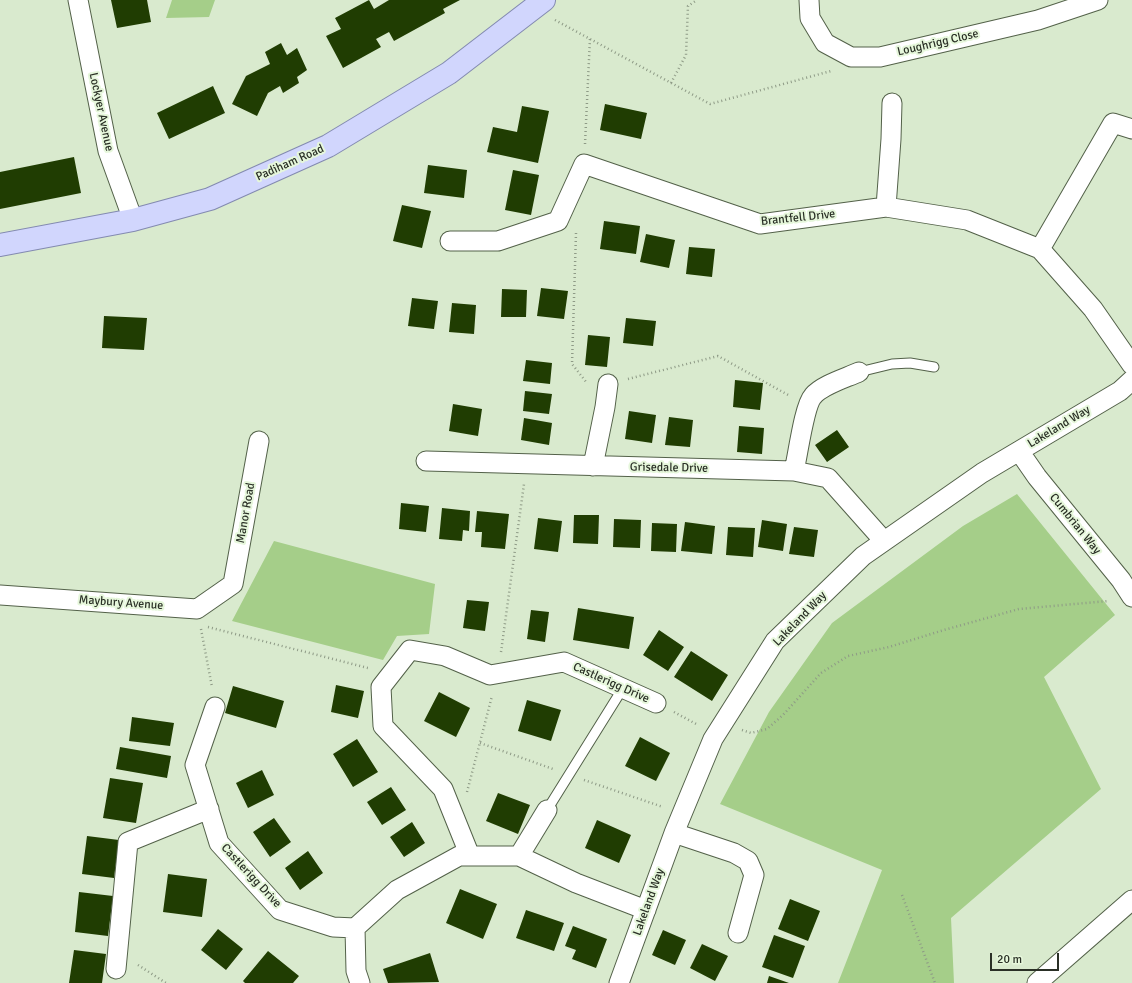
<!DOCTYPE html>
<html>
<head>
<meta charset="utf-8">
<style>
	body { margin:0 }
	#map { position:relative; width:1132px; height:983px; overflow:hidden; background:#d9eace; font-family:Signika,sans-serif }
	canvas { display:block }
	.scale { position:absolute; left:990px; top:953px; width:69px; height:18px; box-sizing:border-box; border:2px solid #2a3026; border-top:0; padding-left:5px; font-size:12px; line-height:14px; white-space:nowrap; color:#2a3026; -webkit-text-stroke:3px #e6f7db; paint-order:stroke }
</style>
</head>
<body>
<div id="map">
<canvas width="1132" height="983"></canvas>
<div class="scale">20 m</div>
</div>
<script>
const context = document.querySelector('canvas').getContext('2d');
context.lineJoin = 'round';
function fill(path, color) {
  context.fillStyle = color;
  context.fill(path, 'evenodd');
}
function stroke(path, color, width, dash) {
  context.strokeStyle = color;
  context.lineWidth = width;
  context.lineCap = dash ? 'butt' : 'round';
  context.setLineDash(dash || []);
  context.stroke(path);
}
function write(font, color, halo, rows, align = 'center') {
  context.font = font + ' Signika,sans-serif';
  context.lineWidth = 4;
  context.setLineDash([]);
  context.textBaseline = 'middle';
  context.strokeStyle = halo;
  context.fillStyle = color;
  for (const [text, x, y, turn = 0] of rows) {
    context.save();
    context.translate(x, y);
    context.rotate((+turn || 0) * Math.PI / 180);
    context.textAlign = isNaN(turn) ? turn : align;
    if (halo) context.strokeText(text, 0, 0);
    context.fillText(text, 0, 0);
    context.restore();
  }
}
fill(new Path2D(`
	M172,0H215L209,17L166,18Z
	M1017,494L1115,615L1044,677L1101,789L951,918L954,983H838L882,870L720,804L769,712L832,623L963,526Z
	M274,541L435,584L429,634L397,636L383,660L232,621Z`), '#a5ce89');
fill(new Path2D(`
	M111,0H147L151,22L117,28Z
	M369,0L374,9L389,0H460L443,9L445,13L394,41L389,32L376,39L381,47L343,68L326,36L341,29L335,18Z
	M281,43L287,55L297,48L307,70L297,77L299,83L283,93L280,86L268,93L257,116L232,104L246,76L270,64L265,52Z
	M213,86L225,113L169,139L157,113Z
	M605,104L647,113L641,139L600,130Z
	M522,106L549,111L538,163L487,152L493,127L517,132Z
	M74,157L81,193L0,209V172Z
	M428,165L467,170L464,198L424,193Z
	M513,170L539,175L531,215L505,210Z
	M402,205L431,211L422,248L393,241Z
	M604,221L640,226L636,254L600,249Z
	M646,234L675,240L669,268L640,262Z
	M689,247L715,249L712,277L686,274Z
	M541,288L568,291L564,319L537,316Z
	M502,289L527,290L526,317H501Z
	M412,298L438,301L434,329L408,326Z
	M452,303L476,305L474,334L449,332Z
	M104,316L147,318L144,350L102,348Z
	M626,318L656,321L653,346L623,343Z
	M588,335L610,337L607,367L585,365Z
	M526,360L552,363L550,384L523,381Z
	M735,380L763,383L760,410L733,407Z
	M525,391L552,394L549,414L523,411Z
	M453,404L482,409L478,436L449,431Z
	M629,411L656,415L652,443L625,439Z
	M669,417L693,420L690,447L665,445Z
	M524,418L552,423L549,445L521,440Z
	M739,426L764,428L762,454L737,452Z
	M837,430L849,447L827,462L815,445Z
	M401,503L429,506L426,532L399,529Z
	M442,508L470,511L469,531L463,530L462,541L439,539Z
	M477,511L509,514L505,549L481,547L482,532H475Z
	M574,515H599L598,544L573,543Z
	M538,518L562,521L558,552L534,549Z
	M614,519L641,520L640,548L613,547Z
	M762,520L787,524L783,551L758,547Z
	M685,522L715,526L712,554L681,551Z
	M652,523L677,524L676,552L651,551Z
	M728,527L755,528L753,557L726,555Z
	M794,527L818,530L814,557L789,554Z
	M467,600L489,602L485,631L463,628Z
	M578,608L634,617L629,649L573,640Z
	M531,610L549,612L545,642L527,639Z
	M659,630L684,647L668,671L643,655Z
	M691,651L728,675L712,701L674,677Z
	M336,685L364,691L358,718L331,712Z
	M233,686L284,701L276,728L225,713Z
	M439,692L470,708L456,737L424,721Z
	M527,700L561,710L551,741L518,731Z
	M132,717L174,723L170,746L129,741Z
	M640,737L670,753L656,781L625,766Z
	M357,739L378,772L353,787L333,754Z
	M120,747L171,756L167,778L116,769Z
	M262,770L274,795L248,808L236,783Z
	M110,778L143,783L136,823L103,818Z
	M391,787L406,810L382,825L367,802Z
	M498,793L530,805L518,834L486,821Z
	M274,818L291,842L270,857L253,832Z
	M597,820L631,835L619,863L585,848Z
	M412,822L425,843L404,857L390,837Z
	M87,836L119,840L114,878L82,874Z
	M308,851L323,873L300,890L285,868Z
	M168,874L207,879L202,917L163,912Z
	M460,889L497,904L483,939L446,923Z
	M79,892L113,896L108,936L75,932Z
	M790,899L820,911L808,941L778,929Z
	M526,910L564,923L554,951L516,938Z
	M573,926L607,939L596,968L572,959L576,950L565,946Z
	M218,929L243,949L226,970L201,950Z
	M663,930L686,940L675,965L652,955Z
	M774,935L805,946L793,978L762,967Z
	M702,944L728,956L715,981L690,968Z
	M74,950L106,954L102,983H69Z
	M268,951L299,976L293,983H245L243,981Z
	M430,953L439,982L388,983L383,969Z
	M769,976L789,983H767Z`), '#203d02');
const lane = new Path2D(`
	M859,372L892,364L910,363L934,367
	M547,810L623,688`);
const street = new Path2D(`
	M78,0L108,151L133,220
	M809,0L810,18L825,43L851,57H880L1038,20L1098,0
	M886,207L891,139L892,103
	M450,241H498L558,221L584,164L760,224L886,207L967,220L1040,249L1093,309L1132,365
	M1040,249L1113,123L1132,129
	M1019,451L1037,477L1121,580L1132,597
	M426,461L794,471L828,478L884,541
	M593,466L605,407L608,384
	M794,471C798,455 804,406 813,396C822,385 846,378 859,372
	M0,595L197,609L233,584L259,441
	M215,707L195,765L219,843L280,910L333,927L355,928L397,890L459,856H519L576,883L646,910
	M674,833L734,853L748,861L754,875L738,933
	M470,856L443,789L383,726L381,687L410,650L445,656L490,675L564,662L656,703
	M519,856L547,810
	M355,928L356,971L360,983
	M116,969L128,842L209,809
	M619,983L674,833L713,739L775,641L863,556L982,473L1120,391L1132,380
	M1037,983L1132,900`);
const primary = new Path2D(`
	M0,245L133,220L210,199L328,146L449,73L544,0`);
stroke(lane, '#536149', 11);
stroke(street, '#536149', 21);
stroke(primary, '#838ab0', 24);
stroke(new Path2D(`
	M555,20L710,104L831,71
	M671,83L686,55L688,6L697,0
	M585,144L590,38
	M576,233L572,364L587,383
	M628,379L718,356L790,396
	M208,627L368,668
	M201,629L212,687
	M501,652L524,484
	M674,712L698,725
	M742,730L751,733L767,729L783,715L821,673L848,656L889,647L944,630L1019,609L1108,601
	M480,743L553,769
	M584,780L663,807
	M467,792L492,696
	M902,895L935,983
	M138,965L166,983`), '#8e9a86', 2.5, [1, 3]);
stroke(lane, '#fff', 9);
stroke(street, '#fff', 19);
stroke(primary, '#d1d6fd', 22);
write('12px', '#2a3026', '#e6f7db', [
	["Loughrigg Close",938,43,-13],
	["Lockyer Avenue",101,112,78],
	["Padiham Road",290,163,-24],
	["Brantfell Drive",798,218,-6],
	["Lakeland Way",1059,427,-31],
	["Grisedale Drive",669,468,1],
	["Manor Road",246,513,-80],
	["Cumbrian Way",1075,524,51],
	["Maybury Avenue",121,603,4],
	["Lakeland Way",800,619,-46],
	["Castlerigg Drive",611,683,24],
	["Castlerigg Drive",251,876,47],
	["Lakeland Way",649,902,-70]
]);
</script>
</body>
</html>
